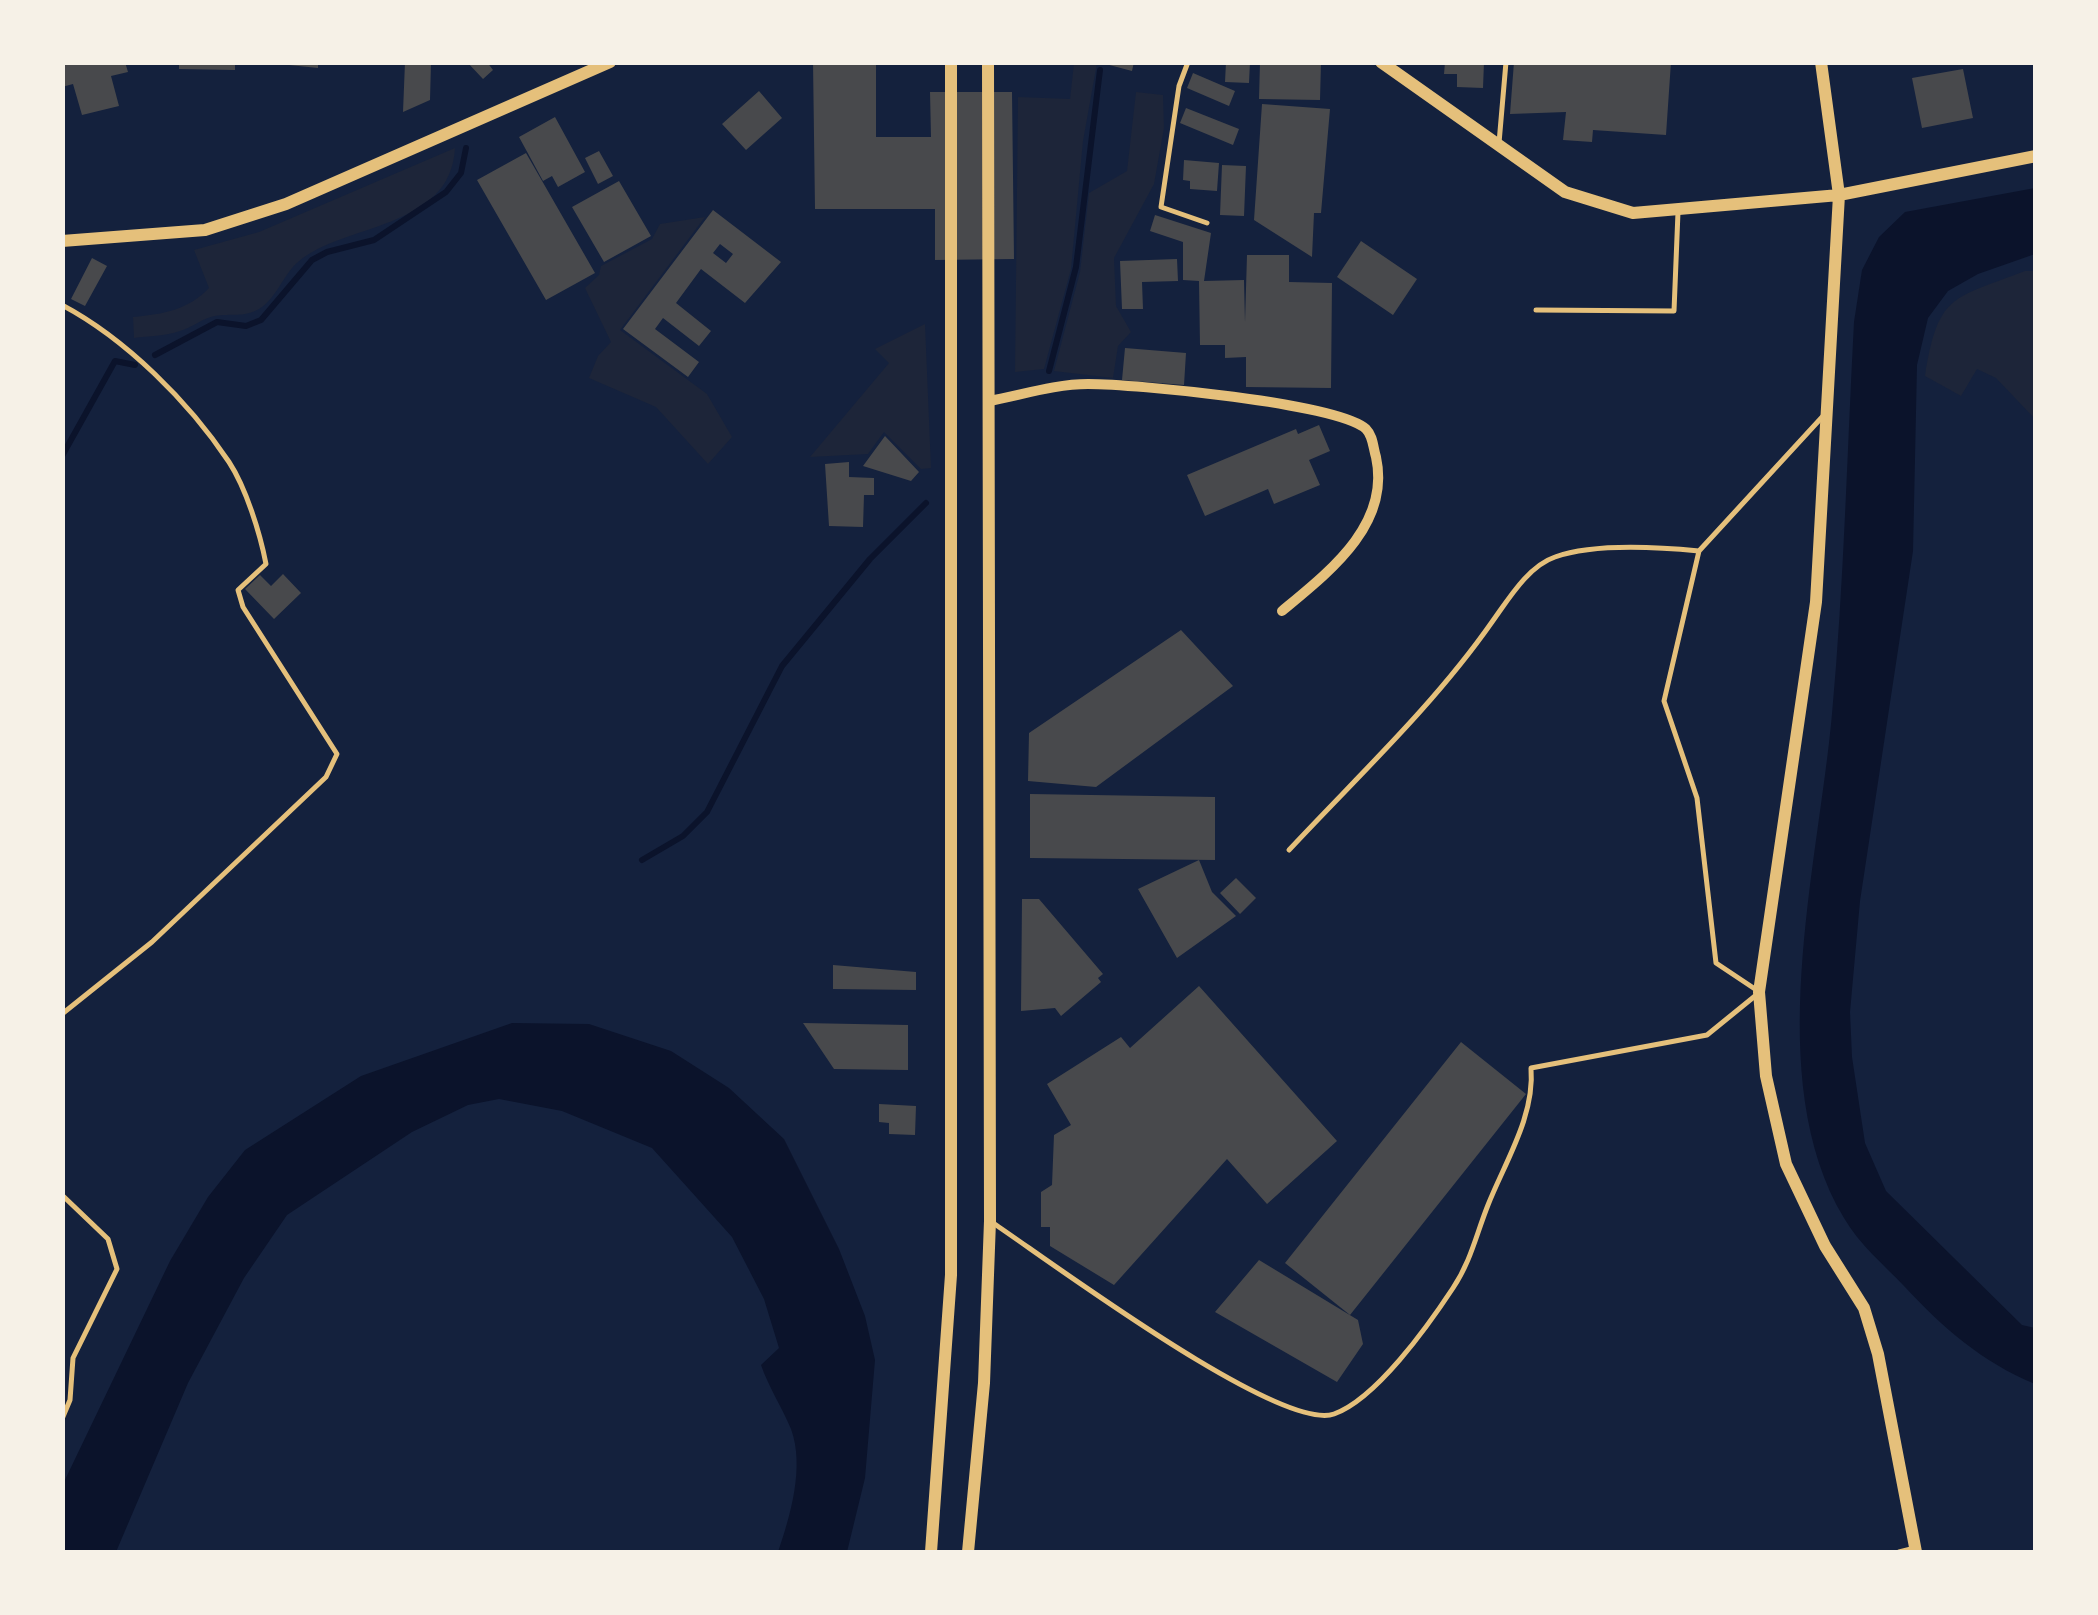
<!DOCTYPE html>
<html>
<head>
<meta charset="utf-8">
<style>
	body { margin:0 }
	#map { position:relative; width:2098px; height:1615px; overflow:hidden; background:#14213d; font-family:Figtree,sans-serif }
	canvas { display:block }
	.frame { position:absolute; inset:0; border:65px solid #f6f1e7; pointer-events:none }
</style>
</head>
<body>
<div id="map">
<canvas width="2098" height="1615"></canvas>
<div class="frame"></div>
</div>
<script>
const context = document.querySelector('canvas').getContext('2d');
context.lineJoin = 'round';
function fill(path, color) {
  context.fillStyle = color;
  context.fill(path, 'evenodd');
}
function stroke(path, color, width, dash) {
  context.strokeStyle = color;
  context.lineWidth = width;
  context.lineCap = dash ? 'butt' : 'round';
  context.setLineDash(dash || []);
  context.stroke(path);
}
fill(new Path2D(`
	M1074,63H1097L1083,141L1071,269L1044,369L1015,372L1018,97L1070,99Z
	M1136,92L1163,95L1164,128L1154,184L1114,258L1116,306L1131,332L1118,346L1113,378L1054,371L1080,272L1089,193L1127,171Z
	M455,148C451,230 343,223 298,262C283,275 276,299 259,309C243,318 231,313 215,316C203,318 191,328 180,331C165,336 149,336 134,338L133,317C164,314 188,310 209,288L194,250L259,232Z
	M705,217L620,330L707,394L732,437L708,464L656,407L589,378L598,356L611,342L585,288L599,275L601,266L652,239L660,224Z
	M2025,271H2035V419L1996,378L1977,369L1961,396L1925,376C1938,294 1952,299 2025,271Z
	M925,324L931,468L921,469L884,432L868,454L810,457L889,363L875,349Z`), '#1d2539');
fill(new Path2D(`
	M2035,188V254L1978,274L1948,291L1928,318L1917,365L1913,551L1860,901L1850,1012L1852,1057L1865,1143L1886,1191L2022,1325L2035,1328V1384C1982,1362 1943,1328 1904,1286C1884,1265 1859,1244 1844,1218C1761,1079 1818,868 1832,714C1844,584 1847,453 1854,322L1862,270L1879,237L1905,212Z
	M512,1023L589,1024L671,1051L729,1088L784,1139L839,1249L865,1316L875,1360L865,1478L847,1552H778C790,1517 805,1467 791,1429C782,1407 769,1388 761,1365L779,1348L764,1299L732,1237L652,1148L562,1111L499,1099L468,1105L412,1132L287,1215L244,1278L188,1383L116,1552H63V1484L170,1261L208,1197L245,1150L361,1076Z`), '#0b132b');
stroke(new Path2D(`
	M155,355L217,322L246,326L261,320L312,260L327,252L374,240L446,192L461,173L466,148
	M1049,371L1076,267L1100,70
	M62,456L115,361L135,365
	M642,860L683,836L707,812L782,666L870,559L926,503`), '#0b132b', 6);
fill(new Path2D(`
	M62,62H125L128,72L111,76L119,106L82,115L73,84L62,87Z
	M179,62H235V70L179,69Z
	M290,62H318V68L289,65Z
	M405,62H431L430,100L403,112Z
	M467,62H487L493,70L483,79Z
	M813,62H876V137H931L930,92H1012L1014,259L935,260V209H815Z
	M1098,62H1134L1132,71Z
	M1226,62H1250L1249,83L1225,82Z
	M1260,62H1321L1320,100L1259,99Z
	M1445,62H1484L1483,88L1457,87V74H1444Z
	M1514,62H1671L1666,135L1593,130L1592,142L1563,140L1566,112L1510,114Z
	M1963,69L1973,118L1922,128L1912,78Z
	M1193,73L1235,91L1229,106L1187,88Z
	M759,91L782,118L746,150L722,124Z
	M1262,104L1330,109L1321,213H1314L1312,257L1254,220Z
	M1186,108L1239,129L1233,145L1180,123Z
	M555,117L585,172L558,187L552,176L543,181L519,137Z
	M599,151L613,176L598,184L585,158Z
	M526,153L595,273L546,300L477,180Z
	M1184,160L1219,163L1217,191L1190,189V181L1183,180Z
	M1222,165L1246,166L1244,216L1220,215Z
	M619,181L651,236L604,262L572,207Z
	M713,210L781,262L745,303L701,269L676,303L711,331L699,346L663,318L655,329L699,362L688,377L623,329ZM720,244L733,254L726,263L713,253Z
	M1155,215L1211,233L1204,281L1244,280L1245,322L1247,255H1289V282L1332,283L1331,388L1246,387V357L1225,358V345H1200L1199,281L1183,280V242L1150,231Z
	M1361,241L1417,279L1393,315L1337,277Z
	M92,258L107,266L85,306L71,299Z
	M1177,259L1178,281L1142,282L1143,309H1122L1120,261Z
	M1125,348L1186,353L1184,385L1122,380Z
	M1319,425L1330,451L1309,460L1320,485L1274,504L1268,489L1205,516L1187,475L1296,429L1298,434Z
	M885,436L919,472L911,481L863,466Z
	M849,462V477L874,478V495H864L863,527L829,526L825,464Z
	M283,574L301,593L274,619L245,589L260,575L271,586Z
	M1181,630L1233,686L1096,787L1028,781L1029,733Z
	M1030,794L1215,797V860L1030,858Z
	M1199,860L1212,892L1236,916L1177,958L1138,889Z
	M1236,878L1256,898L1240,914L1220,893Z
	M1022,899H1039L1103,974L1098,978L1101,982L1061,1016L1055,1008L1021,1011Z
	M833,965L916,972V990L833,989Z
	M1199,986L1337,1141L1267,1204L1227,1159L1114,1285L1050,1246V1227H1041V1192L1052,1185L1054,1135L1071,1125L1047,1084L1121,1037L1130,1048Z
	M803,1023L908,1025V1070L834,1069Z
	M1461,1042L1526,1094L1350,1315L1285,1263Z
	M879,1104L916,1106L915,1135L889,1134V1123L879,1122Z
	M1259,1260L1358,1320L1363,1344L1337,1382L1215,1312Z`), '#48494c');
stroke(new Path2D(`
	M1188,62L1179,86L1161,207L1207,223
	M1499,143L1506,62
	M62,305C126,339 189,402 229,462C246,488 260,533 266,564L238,590L243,607L337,754L326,777L152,942L62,1014
	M1536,310L1674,311L1678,212
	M1289,850C1358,776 1434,705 1492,622C1508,600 1528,566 1555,557C1594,543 1658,547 1699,551
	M1755,989L1716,963L1697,798L1664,701L1699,551L1824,415
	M62,1195L108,1239L117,1269L73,1358L70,1400L62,1419
	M993,1223C1047,1259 1280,1433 1334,1414C1376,1399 1428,1326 1453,1288C1471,1261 1476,1235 1488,1205C1505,1162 1535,1116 1531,1068L1707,1035L1755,996
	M1899,1552L1915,1548`), '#e5c07b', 5);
stroke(new Path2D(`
	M989,401C1021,395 1056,384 1088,384C1134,384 1337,403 1366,429C1373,436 1373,447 1376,457C1391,525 1329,572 1282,611`), '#e5c07b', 10);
stroke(new Path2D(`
	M1381,62L1565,192L1633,213L1839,195L2036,156
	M1821,62L1839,195L1816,602L1759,992L1766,1076L1786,1164L1825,1246L1864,1308L1878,1354L1916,1552
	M62,241L205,230L286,204L610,62
	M931,1552L951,1275V62
	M968,1552L984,1383L990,1221L988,62`), '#e5c07b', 12);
</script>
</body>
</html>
